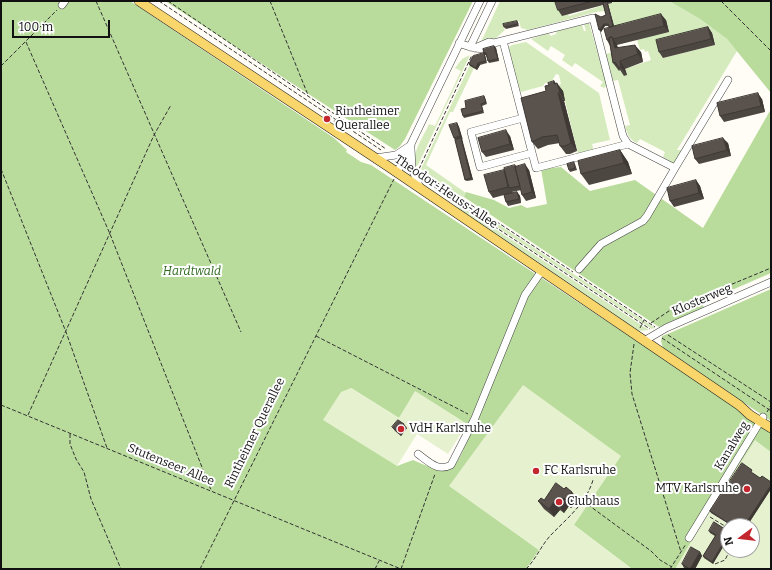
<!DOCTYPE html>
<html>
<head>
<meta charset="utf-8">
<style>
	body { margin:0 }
	#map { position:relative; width:772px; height:570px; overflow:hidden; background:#fffdf5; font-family:Bitter,serif }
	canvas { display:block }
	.frame { position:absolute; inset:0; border:2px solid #111; pointer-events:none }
	.north { position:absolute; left:720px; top:518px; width:40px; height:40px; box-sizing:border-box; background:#fff; border:1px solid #a0a0a0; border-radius:50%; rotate:255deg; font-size:11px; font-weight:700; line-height:16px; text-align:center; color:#111 }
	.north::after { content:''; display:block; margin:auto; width:14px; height:18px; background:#c4262e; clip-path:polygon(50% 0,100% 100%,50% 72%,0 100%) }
	.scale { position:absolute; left:12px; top:20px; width:98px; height:18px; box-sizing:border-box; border:2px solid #111; border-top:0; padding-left:5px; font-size:12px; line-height:14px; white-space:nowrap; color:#111; -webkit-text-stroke:3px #fff; paint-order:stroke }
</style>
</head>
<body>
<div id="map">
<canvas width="772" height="570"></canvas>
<div class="frame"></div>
<div class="north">N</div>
<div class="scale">100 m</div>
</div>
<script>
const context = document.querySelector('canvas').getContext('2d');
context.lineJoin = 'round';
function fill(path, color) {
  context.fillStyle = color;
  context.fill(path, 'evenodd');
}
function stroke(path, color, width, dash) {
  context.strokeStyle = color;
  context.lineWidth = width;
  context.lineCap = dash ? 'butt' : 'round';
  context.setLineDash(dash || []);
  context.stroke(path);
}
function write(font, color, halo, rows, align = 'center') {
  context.font = font + ' Bitter,serif';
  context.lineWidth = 4;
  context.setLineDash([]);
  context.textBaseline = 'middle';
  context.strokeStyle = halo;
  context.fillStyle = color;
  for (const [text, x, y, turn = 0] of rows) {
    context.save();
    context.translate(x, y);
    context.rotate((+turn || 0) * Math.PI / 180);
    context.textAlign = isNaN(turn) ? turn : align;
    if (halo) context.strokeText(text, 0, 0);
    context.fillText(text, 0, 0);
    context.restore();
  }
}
fill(new Path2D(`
	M500,1H562L569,16L604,5L606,14H605L604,11L596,12L528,30L521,28L519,21L503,25L505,30L496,38L481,42Z
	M612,1H669L700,19L727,39L737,51L677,150H683L676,161L673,163L663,157L665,152L640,139L637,143C630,140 627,134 625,126L630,125L618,80L613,81L606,54L616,51L619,70L626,76L625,69L651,60L648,51L645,52L644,49L640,50L637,40L669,31L666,20L616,33L608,4ZM712,33L715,45L663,58Z
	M589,23L607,85L604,88L600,86L603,82L575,63L572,67L562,60L565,55L551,46L548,51L531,39L548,33L551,36L556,34L557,31L582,25L584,31H586L584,24Z
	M526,42L599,93L610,140L592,144L594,151L578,155L565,101L558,85L561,84L559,75L556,74L552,81L545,83L543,86L521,92L520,91L508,48L512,45Z
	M484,53L474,68L453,112H450L426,165L466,193L464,197L458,195L421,169L474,56Z
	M470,55L418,165L415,167C411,153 424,136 429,124L435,126L461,71L455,68L462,59Z
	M424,175L655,328L652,329L423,178Z
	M445,196L649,330L637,331L470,218Z`), '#d5ebbd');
fill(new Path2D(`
	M1,1H130L334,138L347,150L346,152L361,162L371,165L771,430V477L682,569H632L574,525L450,486L539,550L526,569H1ZM351,388L399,418L416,392L473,428C455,466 458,481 413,460L397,466Z
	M165,1H473L405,139L400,146L395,150Z
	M669,1H771V93L727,39L700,19Z
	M771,109V273L702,303L704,308L659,327L464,197L466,192L494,200L509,208L521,205L527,208L547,204L541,169L561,167L590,191L635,180L703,228Z
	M771,289V421L669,352L663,348L661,341L662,336L670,333Z`), '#b9dc9c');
fill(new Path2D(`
	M523,385L621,456L574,525L632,569H526L539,550L449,486Z
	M351,388L399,418L415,391L467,424L448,454L417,434L397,466L323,420L341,392Z
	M755,440L771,452V569H675L706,516ZM728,526H752V550H728Z`), '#e6f2cf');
const minor = new Path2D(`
	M62,5L65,1
	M503,41L523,118
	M459,43C469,47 486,53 494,43L593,18L623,136L628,144L675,168L647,216L643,221L601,244L579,269
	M470,47L492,1
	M475,48L489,42L494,43
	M411,148L412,169L420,188
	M532,153L480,167L471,132L523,118L536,168L628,144
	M375,158L396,155L411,145
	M675,168L728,80
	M397,173L480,1
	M644,341L666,328L771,282
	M418,454C429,462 438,472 451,465L475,418L525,295L541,272
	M689,538L763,417`);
const major = new Path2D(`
	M139,1L389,167L739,405L750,415L771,428`);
stroke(minor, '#444', 8);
stroke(major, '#222', 10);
stroke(new Path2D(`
	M96,1L241,332
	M159,1L381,150
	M168,1L386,149
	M270,1L308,95
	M721,1L771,51
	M26,42L110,234L211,490
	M1,66L57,10
	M334,122L338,116
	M1,169L66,332L107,448
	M419,169L472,55
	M421,172L573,272
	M424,180L650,329
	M579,276L655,327
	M651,323L672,309L771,268
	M640,328L644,320
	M668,335L771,402
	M316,336L468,414
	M662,338L771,411
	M634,344L630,373L632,394L681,552
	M1,405L401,569
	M767,412L771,405
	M28,415L154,135L171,105
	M70,434V444L76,459L84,472L91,499L121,569
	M583,501L651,551L660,560L672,567
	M710,517L728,528
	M752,539L757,541
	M715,564L725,560L730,550
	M200,569L394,179
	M375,569L379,561
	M401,569L435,474
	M526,569C536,559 541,546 550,536C566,519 586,504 593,480
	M670,569L686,544`), '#333', 1, [4, 2]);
stroke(minor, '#fff', 7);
stroke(major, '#f9d66b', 9);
fill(new Path2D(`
	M555,1H612V3L608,4L614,26L666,20L669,32L617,45L618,48L641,52L643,62L625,69L627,75L624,76L620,70L619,71L613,63L610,46L607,40L609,27V26H605L601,32V17L606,15L603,5L562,16L558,10Z
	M518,23L519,26L506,29L504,27Z
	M708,27L712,33L715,45L663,58L659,52Z
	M494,46L496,48L499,61L489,63L488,61L486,55H485L487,63L480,65L477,70L470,66L469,64Z
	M554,81L563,91L565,101H564L577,151L570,154H566L560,146V143L548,145L538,149L532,142L549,85Z
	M484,96L485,98L487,104L482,106L484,113L464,118L463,116L466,108Z
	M762,99L765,112L724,122L720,116Z
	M457,123L459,127L473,180L467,181L465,180L455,140L454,138Z
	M510,136L514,150L486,157L482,152Z
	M728,143L731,156L699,164L695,159Z
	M620,150L628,162L632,174L589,185L581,174Z
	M575,164L577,170L570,172L569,170Z
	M516,166L529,170L536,198L526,201L522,195L521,190L512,192V193L517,192L520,196L521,203L508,206L506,202L504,195L493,198L489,192L504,170L505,172Z
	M696,180L700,186L704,199L674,207L670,201Z
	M392,427L407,428L401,436L395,431Z
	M754,472L753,473L760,478L771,489L747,526H732L711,513L710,511Z
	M564,489L572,492L578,500L571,508L569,506L564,513L560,510L554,517L544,509L538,501L544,500Z
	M709,531H728L713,564L704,558L703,556L715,536L710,533Z
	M700,552L702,556L695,569L684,568L682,564Z`), '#4d4742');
fill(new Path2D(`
	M607,2L608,4L616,33L614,31Z
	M661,14L666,20L669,32L664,26Z
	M604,24L605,26L601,32L599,30Z
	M708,27L712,33L715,45L711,39Z
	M612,37L617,45L620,56L615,48Z
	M635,45L641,52L643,62L638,54Z
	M494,46L496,48L499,61L498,59Z
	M620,61L625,69L627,75L621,67Z
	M478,63L480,65L477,70L476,68Z
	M554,81L558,88L557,83L563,91L565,101L560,93L554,84Z
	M558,93L564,101L577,151L571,143Z
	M758,93L762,99L765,112L761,106Z
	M457,123L459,127L463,140L460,136Z
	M506,130L510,136L514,150L510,144Z
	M461,138L462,140L473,180L471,178Z
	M723,138L728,143L731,156L727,150Z
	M620,150L628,162L632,174L624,163Z
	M525,164L529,170L536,198L532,192Z
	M504,170L508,176L509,188L512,193L508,187Z
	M696,180L700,186L704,199L699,193Z
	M517,192L520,196L521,203L519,199Z
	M404,424L407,428L401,436L398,432Z
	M771,485V489L747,526H744Z
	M572,492L578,500L571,508L566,500Z
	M564,498L569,506L564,513L559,505Z
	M554,502L560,510L554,517L549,509Z
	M728,535V539L713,564L712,562Z
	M700,552L702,556L695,569H690Z`), '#3f3936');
const building = new Path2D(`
	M555,1H593L558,10Z
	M607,2L613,26L609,27L608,24H604L599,30L595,14L601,17L606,15L603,3Z
	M661,14L664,26L613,39L612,37L609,38V40H607L604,29Z
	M517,21L518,24L504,27L503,24Z
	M708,27L711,39L659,52L656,40Z
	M612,37L615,48L635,45L638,54L620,61L621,67L619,68L615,62L613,63L609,38Z
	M494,46L498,59L488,61L486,53H484L483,49Z
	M484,53L486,61L478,63L476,68L469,64L473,56Z
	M554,81V84L557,83L560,93H558L571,143L565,146H560L557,135L542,137L532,142L521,98L546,91L545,86L549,85L548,83Z
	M758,93L761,106L720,116L717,103Z
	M484,96L486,102L481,104L483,111L463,116L461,109L466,108L465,101Z
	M457,123L460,136L454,138L449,125Z
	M506,130L510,144L482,152L478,138Z
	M461,138L471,178L465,180L455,140Z
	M723,138L727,150L695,159L692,146Z
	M620,150L624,163L581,174L578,161Z
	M574,162L575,168L569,170L567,164Z
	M525,164L532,192L522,195L515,167Z
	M515,165L516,167H515L520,186L509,188L504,168Z
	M504,170L508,187L489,192L484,175Z
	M696,180L699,193L670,201L667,188Z
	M517,192L519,199L506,202L504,195Z
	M398,420L404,424L398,432L392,427Z
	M742,463L752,470L751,472L760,478L762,476L771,482V485L744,526H733L710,511Z
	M556,483L564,489L566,487L572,492L566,500L564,498L559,505L554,502L549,509L538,501L541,498L544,500Z
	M714,522L728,531V535L712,562L703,556L716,535L709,531Z
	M691,547L700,552L690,569L682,564Z`);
fill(building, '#5a524d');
stroke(building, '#3f3936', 1);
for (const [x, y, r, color] of [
	[327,119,4,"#c4262e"],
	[401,429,4,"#c4262e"],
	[536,471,4,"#c4262e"],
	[747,489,4,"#c4262e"],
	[559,502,4,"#c4262e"]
]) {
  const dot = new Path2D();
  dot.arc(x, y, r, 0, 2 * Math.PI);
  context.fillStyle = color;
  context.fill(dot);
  stroke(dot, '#fff', 1.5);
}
write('12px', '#111', '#fff', [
	["Rintheimer",335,112],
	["Querallee",335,126],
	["VdH Karlsruhe",409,429],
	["FC Karlsruhe",544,471],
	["MTV Karlsruhe",739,489,"right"],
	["Clubhaus",567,502]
], 'left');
write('12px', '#111', '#fff', [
	["Theodor-Heuss-Allee",446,192,34],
	["Klosterweg",702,300,-23],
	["Rintheimer Querallee",255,433,-64],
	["Kanalweg",732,446,-59],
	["Stutenseer Allee",171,465,22]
]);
write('italic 12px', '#2f6b1f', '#fff', [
	["Hardtwald",192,272]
]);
</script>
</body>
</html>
